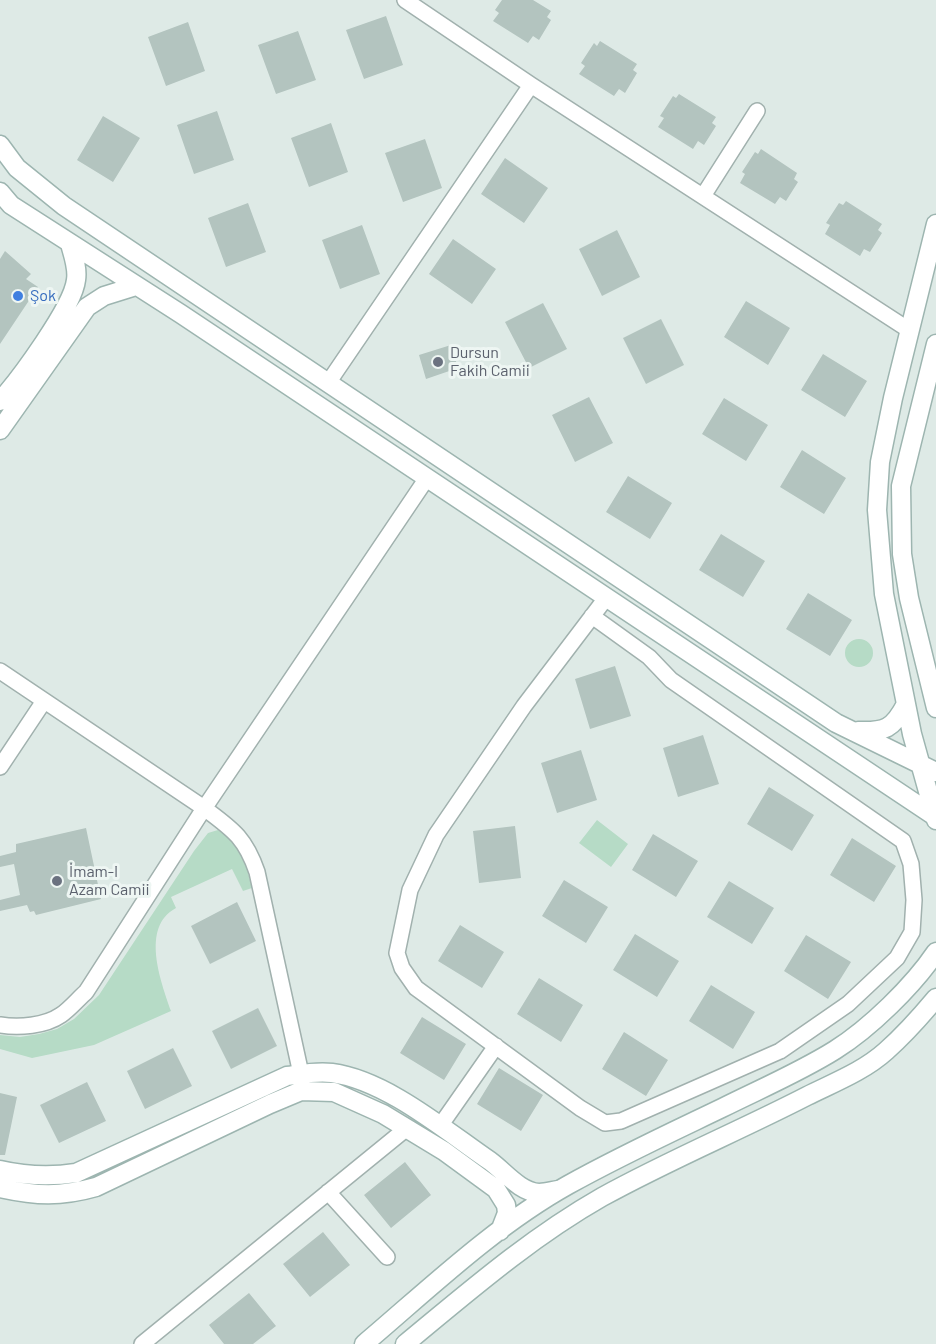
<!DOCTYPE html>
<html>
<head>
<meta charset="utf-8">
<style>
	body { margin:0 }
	canvas { display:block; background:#deeae6 }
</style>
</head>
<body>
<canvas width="936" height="1344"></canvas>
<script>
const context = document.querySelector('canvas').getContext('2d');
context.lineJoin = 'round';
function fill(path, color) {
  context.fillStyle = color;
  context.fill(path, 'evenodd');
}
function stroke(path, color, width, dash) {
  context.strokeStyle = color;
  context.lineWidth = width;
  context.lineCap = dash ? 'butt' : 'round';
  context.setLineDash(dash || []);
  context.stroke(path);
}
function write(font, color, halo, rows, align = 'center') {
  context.font = font + ' Barlow,sans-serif';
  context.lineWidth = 6;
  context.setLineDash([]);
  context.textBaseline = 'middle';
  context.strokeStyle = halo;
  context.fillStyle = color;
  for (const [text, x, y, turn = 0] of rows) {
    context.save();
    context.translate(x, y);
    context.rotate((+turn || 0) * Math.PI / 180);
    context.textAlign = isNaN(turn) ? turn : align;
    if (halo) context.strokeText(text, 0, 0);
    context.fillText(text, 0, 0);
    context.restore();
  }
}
fill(new Path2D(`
	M845 653a14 14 0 1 1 28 0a14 14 0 1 1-28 0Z
	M597,820L628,844L611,867L579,843Z
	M218,830C244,846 245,861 252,888L243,891L232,869L171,897L176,908C140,927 161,982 171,1011L94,1045L32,1058L0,1049V1035L20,1037L39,1034L57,1029L74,1019L99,995L194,851L208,833Z`), '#b6dbc6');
fill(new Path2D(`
	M502,0H533L551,11L547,17L551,20L539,40L533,36L528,43L493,21L499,13L495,10Z
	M386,16L403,65L364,79L346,30Z
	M188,22L205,71L166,86L148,37Z
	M298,31L316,80L276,94L258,45Z
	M600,41L637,64L633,70L637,73L625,93L619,89L614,96L579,74L585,66L581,63L594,43L597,46Z
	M679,94L716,117L712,123L716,126L704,145L698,141L693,149L658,127L664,118L660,116L673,96L676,98Z
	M217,111L234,160L194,174L177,125Z
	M103,116L140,138L113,182L77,160Z
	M331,123L348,172L309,187L291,138Z
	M425,139L442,188L403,202L385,153Z
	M761,149L797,173L794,179L798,182L786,201L780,197L775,204L740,183L745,174L742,172L755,152L758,154Z
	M505,158L548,188L524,223L481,194Z
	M846,201L882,224L878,230L882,233L870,252L864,249L860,256L825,234L830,225L826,223L839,203L843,205Z
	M248,203L266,252L226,267L208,218Z
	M362,225L380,274L340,289L322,240Z
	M617,230L640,277L602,296L579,249Z
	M453,239L496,269L472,304L429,274Z
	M5,251L31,274L26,279L38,287L0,344V259Z
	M746,301L790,328L768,365L724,337Z
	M543,303L567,349L529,368L505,322Z
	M661,319L684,365L646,384L623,338Z
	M451,345L458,368L426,379L419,355Z
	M823,354L867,381L845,417L801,390Z
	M589,397L613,443L575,462L552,415Z
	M724,398L768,425L746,461L702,434Z
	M802,450L846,478L824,514L780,487Z
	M628,476L672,503L650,539L606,512Z
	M721,534L765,561L743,597L699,570Z
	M808,593L852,620L830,656L786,629Z
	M615,666L631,716L590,729L575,679Z
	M703,735L719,784L678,797L663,748Z
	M581,750L597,800L557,813L541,763Z
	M769,787L814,815L792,851L747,824Z
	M515,826L521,878L479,883L473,831Z
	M86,828L101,899L36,915L34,911L30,912L27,905L0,911V900L20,895L14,864L0,867V856L16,852V844Z
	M653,834L698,861L676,897L632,870Z
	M852,838L896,866L874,902L830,875Z
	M564,880L608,907L586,943L542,916Z
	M729,881L774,908L752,944L707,917Z
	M237,902L256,941L210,964L191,926Z
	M460,925L504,952L482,988L438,961Z
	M635,934L679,961L657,997L613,970Z
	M806,935L851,962L828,999L784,971Z
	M539,978L583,1005L561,1042L517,1014Z
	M711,985L755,1012L733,1049L689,1021Z
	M258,1008L277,1046L231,1069L212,1031Z
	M422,1017L466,1044L444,1080L400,1053Z
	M624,1032L668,1060L646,1096L602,1069Z
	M173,1048L192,1086L145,1109L127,1071Z
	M499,1068L543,1095L521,1131L477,1104Z
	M87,1082L106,1121L59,1143L40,1105Z
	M0,1093L17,1097L5,1155H0Z
	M405,1162L431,1195L391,1228L364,1195Z
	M323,1232L350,1265L310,1297L283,1264Z
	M249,1293L276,1326L253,1344H224L209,1325Z`), '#b3c4bf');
const street = new Path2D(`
	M405,0L531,85L909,330
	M703,196L757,111
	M328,383L531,85
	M592,616L649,657L671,680L903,841L911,864L914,900L912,932L897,958L848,1004L780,1051L621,1121L605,1123L580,1108L416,988L402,968L397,953L410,890L436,835L524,706L606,598
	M0,671L204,808C232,829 245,837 257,872L301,1074
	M0,767L44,701
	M0,1025C19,1028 45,1026 61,1015C70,1009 78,999 86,992L201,813L427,478
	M440,1126L496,1046
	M328,1192L387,1257
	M142,1344L407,1128`);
const secondary = new Path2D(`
	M0,145L17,168L64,206L836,723L936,772
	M0,192L11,205L181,314L936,817
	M936,224L893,398L880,462L877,510L884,594L912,734L936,820
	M936,344L901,486L902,554L909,598L936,708
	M0,401C19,380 73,307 76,280C78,268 73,255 70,244
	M0,430L87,307L104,296L136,286
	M858,731C885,732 893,729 906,704
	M0,1170C26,1176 50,1177 76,1173L287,1076C302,1074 316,1071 332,1073C386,1080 446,1131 490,1161C505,1172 520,1192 539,1193C545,1193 552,1191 558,1190
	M0,1188C36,1196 61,1197 96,1187L270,1104L301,1091L334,1092L383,1114L444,1151L496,1189L506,1205L507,1213L500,1231
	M364,1344C429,1289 493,1227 568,1185C618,1157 670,1133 722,1108C760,1089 800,1072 835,1050C870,1028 913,986 936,952
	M405,1344C468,1292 530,1238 602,1197C669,1160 739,1131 807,1096C833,1083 864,1071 886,1051C904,1035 921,1016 936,998`);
stroke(street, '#a1b1ae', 18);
stroke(secondary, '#9db5b0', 21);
stroke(street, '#fff', 15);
stroke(secondary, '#fff', 18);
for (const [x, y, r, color] of [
	[18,296,6,"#3f7fe0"],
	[438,362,6,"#6b7280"],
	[57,881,6,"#6b7280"]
]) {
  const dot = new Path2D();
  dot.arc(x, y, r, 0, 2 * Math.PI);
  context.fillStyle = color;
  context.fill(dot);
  stroke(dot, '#eef6f3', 2);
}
write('16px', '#366cbe', '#eef6f3', [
	["Şok",30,296]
], 'left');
write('16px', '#5b616d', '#eef6f3', [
	["Dursun",450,353],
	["Fakih Camii",450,371],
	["İmam-I",69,872],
	["Azam Camii",69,890]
], 'left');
</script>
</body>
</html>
